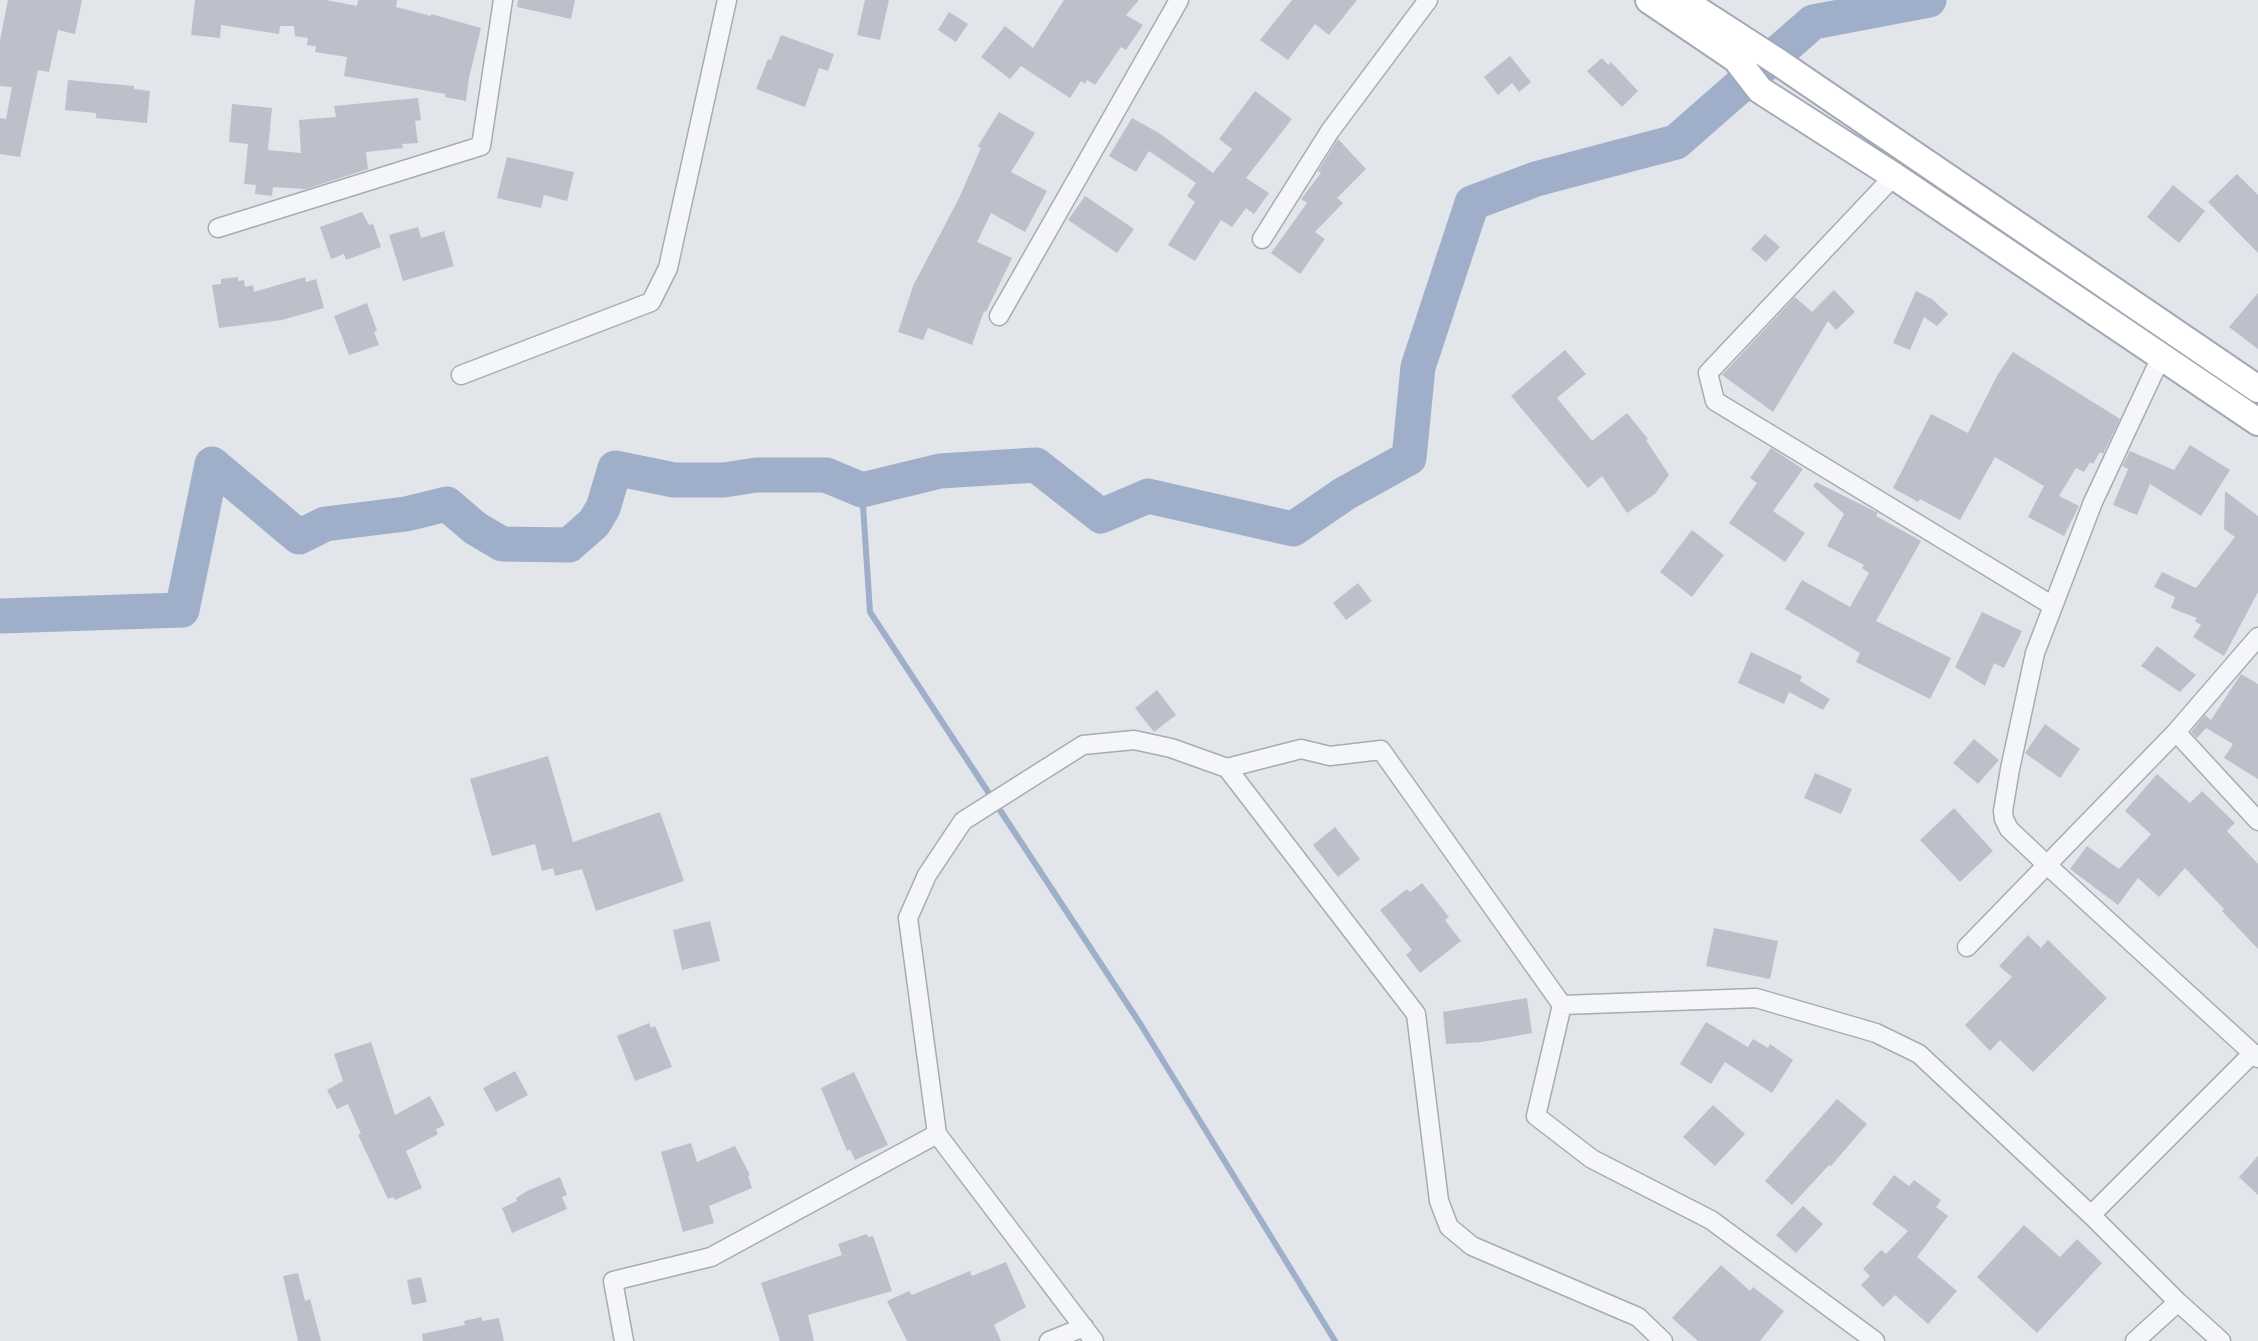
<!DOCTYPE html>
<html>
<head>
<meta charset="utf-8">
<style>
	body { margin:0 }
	canvas { display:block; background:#e2e5ea }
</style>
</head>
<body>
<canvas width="2258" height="1341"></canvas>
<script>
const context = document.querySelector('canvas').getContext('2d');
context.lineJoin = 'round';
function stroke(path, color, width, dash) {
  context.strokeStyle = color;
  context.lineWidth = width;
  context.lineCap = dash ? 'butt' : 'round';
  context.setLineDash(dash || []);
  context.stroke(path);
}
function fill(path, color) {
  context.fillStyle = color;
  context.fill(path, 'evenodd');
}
stroke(new Path2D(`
	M862,490L870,612L1141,1025L1335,1341`), '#9fafc9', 6);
stroke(new Path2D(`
	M0,616L182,610L212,464L299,537L325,524L406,514L447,504L475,528L502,544L569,545L594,523L603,508L615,468L674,480H724L756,475H826L862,490L940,471L1036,465L1101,516L1148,496L1293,529L1344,494L1409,458L1418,367L1472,203L1536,179L1676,142L1813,22L1929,0`), '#9fafc9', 35);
fill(new Path2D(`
	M8,0H82L75,34L58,30L49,72L38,70L20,157L0,154V118L6,119L12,87L0,86V40Z
	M195,0H326L357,6L358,0H397L396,7L431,16V14L481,28L469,78L466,101L445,97V94L344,76L347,57L315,52L316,46L307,45L308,38L295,36L294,26H280L279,34L221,25L220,38L191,35Z
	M518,0H575L571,19L517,7Z
	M865,0H889L880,40L857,35Z
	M1064,0H1139L1126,15L1143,25L1126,50L1121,47L1095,85L1087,80L1085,84L1081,81L1070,98L1021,66L1010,79L981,57L1005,26L1033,48Z
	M1292,0H1357L1329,35L1315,24L1288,60L1260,40Z
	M949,12L968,24L956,42L938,30Z
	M781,35L834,54L828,71L819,68L805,107L756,89L768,59L771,60Z
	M1510,56L1531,82L1519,92L1512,83L1498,95L1484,77Z
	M1602,58L1608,65L1611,62L1638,91L1622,107L1587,71Z
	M68,80L134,86V89L150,91L147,123L96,118V113L65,110Z
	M1255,91L1292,119L1246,178L1269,193L1254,214L1246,208L1232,227L1221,220L1195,261L1168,245L1195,202L1187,196L1196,183L1149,151L1136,172L1109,156L1132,118L1159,133L1213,173L1232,149L1219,139Z
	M418,98L421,120L415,121L418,143L402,144L403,148L366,152L368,169L306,189L273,187L272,196L255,194L256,185L244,184L248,144L229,142L232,104L272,108L268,150L301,153L299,120L336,117L334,106Z
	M999,112L1035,133L1011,172L1047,191L1025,232L991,213L977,242L1012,258L986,312L984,311L972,345L928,328L923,340L898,332L913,286L959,198L981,148L978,146Z
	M1338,139L1366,169L1337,198L1343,203L1315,232L1325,239L1300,274L1271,253L1307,203L1301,199L1321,173L1318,171Z
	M507,157L574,172L567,201L544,195L541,208L497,198Z
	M2237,174L2258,195V253L2208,202Z
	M2173,185L2205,211L2179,243L2147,217Z
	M1085,196L1134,229L1117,253L1068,220Z
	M362,212L369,225L373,224L381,247L346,260L344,254L331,259L320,227Z
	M418,227L421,238L444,231L454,266L403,281L389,235Z
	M1765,234L1780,247L1766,262L1751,249Z
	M238,277V281L244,280L245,287L253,285L254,292L305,277L306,282L316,279L324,308L282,320L219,328L212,285L221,284V279Z
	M1834,290L1855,312L1836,330L1828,321L1773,412L1722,375L1795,297L1812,312Z
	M1916,291L1932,299L1948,314L1937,326L1924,317L1910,350L1893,343Z
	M2258,293V349L2229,327Z
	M367,303L377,331L374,332L379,345L349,355L334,316Z
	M1565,350L1586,374L1557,398L1592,441L1627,413L1648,439L1646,440L1669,475L1655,494L1627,513L1602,476L1588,488L1511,396Z
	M2013,352L2120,419L2103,454L2100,452L2093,464L2090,462L2084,472L2076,468L2059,496L2079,506L2064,536L2028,517L2044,486L1995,457L1960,520L1920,499L1918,502L1893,488L1931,414L1968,433L1998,374Z
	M2190,445L2230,470L2201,516L2150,484L2137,515L2113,505L2128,469L2122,466L2130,451L2174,470Z
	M1771,448L1803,469L1773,511L1805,533L1785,562L1729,523L1757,483L1750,478Z
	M1816,482L1878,513L1876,516L1921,541L1876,621L1951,658L1930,699L1856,662L1860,653L1785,609L1802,580L1850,607L1869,573L1862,568L1864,565L1827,546L1844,514L1813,486Z
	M2225,491L2258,516V592L2224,656L2193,637L2201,625L2195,621L2197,618L2171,608L2175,597L2154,587L2162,572L2196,588L2235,537L2224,529Z
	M1692,530L1724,555L1692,597L1660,572Z
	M1358,583L1372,601L1346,620L1333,603Z
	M1982,612L2022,631L2004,668L1994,663L1985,686L1955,667Z
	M2157,646L2196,675L2180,692L2141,666Z
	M1751,652L1802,676L1800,681L1830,699L1823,710L1789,692L1784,704L1738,683Z
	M2241,674L2258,684V779L2224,758L2233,744L2206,728L2197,738L2191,732L2205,715L2211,720Z
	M1157,690L1176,715L1154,732L1135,708Z
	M2045,724L2080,749L2060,778L2025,753Z
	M1974,739L1999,760L1978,784L1953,763Z
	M548,756L573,842L660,812L684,881L596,911L582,869L555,876L553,868L542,871L535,844L492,856L470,779Z
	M1815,773L1852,789L1841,814L1804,798Z
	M2157,774L2190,803L2202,791L2235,823L2227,831L2258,864V949L2222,911L2224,909L2185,868L2159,897L2138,878L2118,905L2070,869L2087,846L2119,869L2151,834L2125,811Z
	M1954,808L1993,851L1960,882L1920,840Z
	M1335,827L1360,859L1338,877L1313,845Z
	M1422,883L1449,917L1445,920L1461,941L1420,973L1406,955L1412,950L1380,910L1407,889L1410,892Z
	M710,921L720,961L682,970L673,930Z
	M1714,928L1778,941L1770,979L1706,966Z
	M2028,935L2041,948L2048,940L2107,998L2033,1072L2000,1040L1990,1051L1965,1025L2012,977L1999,966Z
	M1527,998L1532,1033L1482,1042L1446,1044L1443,1012Z
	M1706,1022L1748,1047L1753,1039L1768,1048L1770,1044L1793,1060L1772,1093L1725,1062L1711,1084L1680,1064Z
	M649,1023L651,1028L655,1026L672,1067L635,1081L617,1036Z
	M371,1042L395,1115L430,1096L445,1125L436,1129L438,1134L406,1151L422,1188L395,1200L393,1197L388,1199L358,1135L361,1134L348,1104L337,1109L327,1090L343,1081L334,1054Z
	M515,1071L528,1095L496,1112L483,1088Z
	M854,1072L888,1145L855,1160L850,1149L847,1151L821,1088Z
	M1837,1099L1867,1124L1831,1166L1829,1165L1792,1205L1765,1181Z
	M1713,1105L1745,1134L1715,1166L1683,1137Z
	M691,1143L697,1162L735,1146L750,1175L748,1176L752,1188L709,1206L714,1223L683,1232L661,1152Z
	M2258,1156V1195L2239,1177Z
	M1894,1175L1909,1186L1914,1180L1941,1200L1936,1207L1948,1216L1917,1257L1957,1291L1928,1324L1895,1295L1883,1307L1861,1285L1870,1276L1863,1269L1881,1250L1886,1254L1908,1231L1872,1204Z
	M560,1177L567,1195L562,1197L567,1209L512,1233L502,1208L517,1201L516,1198L527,1191Z
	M1803,1206L1823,1224L1796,1253L1776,1235Z
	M2024,1225L2060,1257L2077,1239L2102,1263L2037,1333L1977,1277Z
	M867,1234L868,1237L873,1236L892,1291L808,1315L814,1341H780L761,1283L842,1255L838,1244Z
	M1006,1262L1026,1307L994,1325L1001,1341H907L887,1301L909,1291L912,1295L970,1271L972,1276Z
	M1721,1265L1750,1291L1753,1287L1784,1311L1760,1341H1698L1672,1318Z
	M298,1273L305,1301L310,1299L321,1341H298L283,1276Z
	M421,1277L427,1302L412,1305L407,1280Z
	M482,1317V1321L499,1318L504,1341H423L422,1334L465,1325L464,1321Z`), '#bdc0ca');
const street = new Path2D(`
	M1894,176L1708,373L1715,401L2053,606
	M218,228L481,146L503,0
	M1262,239L1330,131L1428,0
	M999,316L1179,0
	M2161,357L2093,502L2035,653L2010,769L2003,811L2004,819L2009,829L2047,865L2258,1058
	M461,375L651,302L668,268L727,0
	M2176,732L2258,821
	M1227,768L1416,1014L1439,1201L1449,1227L1472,1246L1638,1317L1663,1341
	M1967,947L2176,732L2258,637
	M1562,1005L1536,1116L1592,1159L1711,1220L1875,1341
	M2091,1215L2253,1053
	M624,1341L613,1281L711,1257L937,1134
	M1049,1341L1084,1327
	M1094,1341L937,1134L908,918L927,875L963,821L1083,745L1134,740L1171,748L1227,768L1301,749L1330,756L1381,750L1562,1005L1756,998L1876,1033L1919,1054L2091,1215L2178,1302L2221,1341
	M2135,1341L2178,1302`);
const primary = new Path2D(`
	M1649,0L1736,59L1760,90L1894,176L2258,422
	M1682,0L1778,62L2258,389`);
stroke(street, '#a7abb4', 21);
stroke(primary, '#a2a8b6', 30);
stroke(street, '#f5f6f9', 18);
stroke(primary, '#fff', 26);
</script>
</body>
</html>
